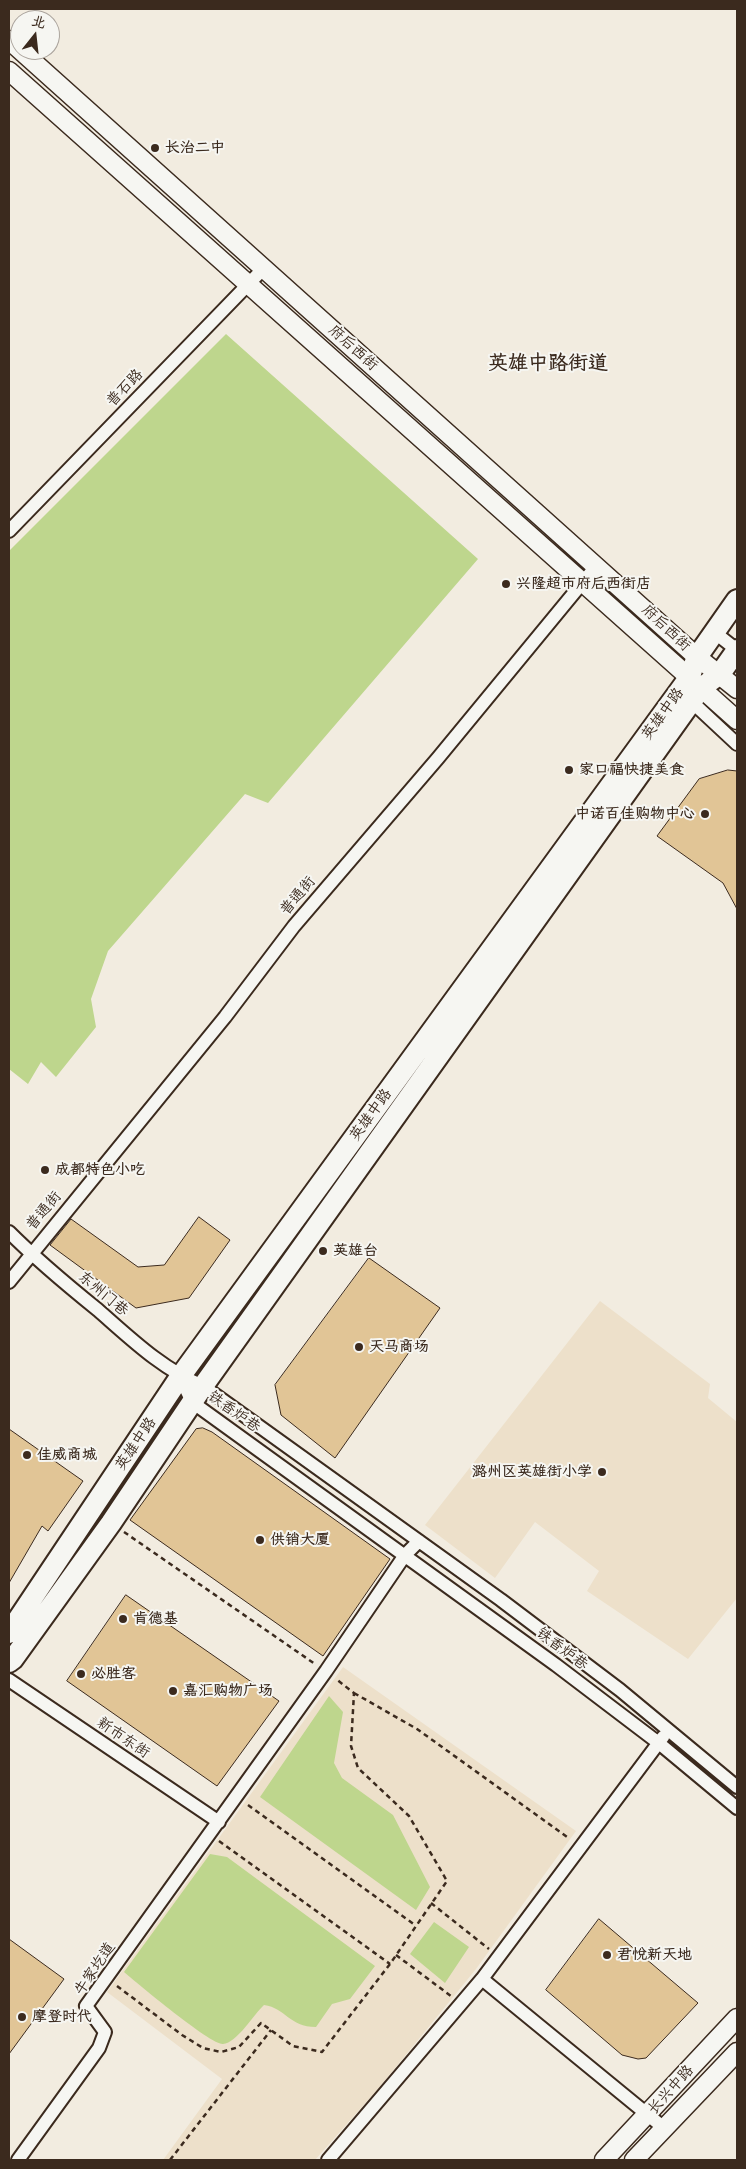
<!DOCTYPE html>
<html>
<head>
<meta charset="utf-8">
<style>
	body { margin:0 }
	#map { position:relative; width:746px; height:2169px; overflow:hidden; background:#f2ece0; font-family:"Patrick Hand","LXGW WenKai TC",sans-serif }
	canvas { display:block }
	.frame { position:absolute; inset:0; border:10px solid #3b2a1e; pointer-events:none }
	.north { position:absolute; left:10px; top:10px; width:50px; height:50px; box-sizing:border-box; background:#f6f6f2; border:1px solid #aba49d; border-radius:50%; rotate:16deg; font-size:14px; font-weight:700; line-height:20px; text-align:center; color:#3b2a1e }
	.north::after { content:''; display:block; margin:auto; width:18px; height:22px; background:#3b2a1e; clip-path:polygon(50% 0,100% 100%,50% 72%,0 100%) }
</style>
</head>
<body>
<div id="map">
<canvas width="746" height="2169"></canvas>
<div class="frame"></div>
<div class="north">北</div>
</div>
<script>
const context = document.querySelector('canvas').getContext('2d');
context.lineJoin = 'round';
function fill(path, color) {
  context.fillStyle = color;
  context.fill(path, 'evenodd');
}
function stroke(path, color, width, dash) {
  context.strokeStyle = color;
  context.lineWidth = width;
  context.lineCap = dash ? 'butt' : 'round';
  context.setLineDash(dash || []);
  context.stroke(path);
}
function write(font, color, halo, rows, align = 'center') {
  context.font = font + ' "Patrick Hand","LXGW WenKai TC",sans-serif';
  context.lineWidth = 4;
  context.setLineDash([]);
  context.textBaseline = 'middle';
  context.strokeStyle = halo;
  context.fillStyle = color;
  for (const [text, x, y, turn = 0] of rows) {
    context.save();
    context.translate(x, y);
    context.rotate((+turn || 0) * Math.PI / 180);
    context.textAlign = isNaN(turn) ? turn : align;
    if (halo) context.strokeText(text, 0, 0);
    context.fillText(text, 0, 0);
    context.restore();
  }
}
fill(new Path2D(`
	M600,1301L710,1384L708,1398L737,1422V1598L688,1659L587,1591L599,1571L535,1522L495,1578L425,1525Z
	M343,1667L576,1831L476,1969L378,2089L315,2160H163L222,2079L107,1992Z`), '#ede0ca');
fill(new Path2D(`
	M226,334L478,559L268,803L245,794L108,951L91,999L96,1027L56,1077L41,1062L28,1084L9,1069V551Z
	M329,1696L343,1712L334,1763L342,1778L393,1815L430,1887L416,1910L260,1797Z
	M210,1854L227,1857L375,1966L350,1999L332,2004L316,2027C289,2027 286,2008 264,2005C254,2014 237,2043 223,2044C211,2045 138,1984 124,1972Z
	M434,1922L469,1947L445,1983L410,1954Z`), '#bed68d');
const building = new Path2D(`
	M728,770L737,771V909L723,883L657,836L699,779Z
	M199,1217L230,1240L189,1298L136,1308L50,1245L71,1219L138,1267L164,1265Z
	M369,1258L440,1308L335,1458L281,1415L275,1385Z
	M203,1428L212,1432L390,1559L323,1656L130,1520L196,1429Z
	M9,1429L83,1481L48,1531L42,1526L9,1583Z
	M126,1595L279,1701L217,1786L67,1681Z
	M599,1919L698,2003L646,2058L638,2059L622,2055L546,1990Z
	M9,1939L64,1979L9,2054Z`);
fill(building, '#e1c596');
stroke(building, '#3b2a1e', 1);
const minor = new Path2D(`
	M9,531L264,268
	M714,632L737,650
	M692,702L737,744
	M9,1232C37,1260 67,1285 98,1310C130,1338 163,1370 203,1386L501,1600L620,1690L737,1787
	M9,1282L225,1017L294,926L438,758L597,565
	M180,1377L192,1402L556,1665L660,1744L737,1808
	M9,1680L219,1822
	M482,1979L664,2128
	M18,2160L99,2048L105,2032L86,2006L326,1671L405,1555L419,1541
	M328,2160L482,1979L663,1737`);
const secondary = new Path2D(`
	M9,40L697,657L737,689
	M9,71L737,720
	M604,2160L737,2018
	M634,2160L737,2052`);
const primary = new Path2D(`
	M9,1633L180,1377L689,678L697,657L737,600
	M9,1662L13,1659L111,1523L203,1386L701,688L720,674L737,650`);
stroke(minor, '#3b2a1e', 16);
stroke(secondary, '#3b2a1e', 21);
stroke(primary, '#3b2a1e', 24);
stroke(new Path2D(`
	M124,1532L315,1664
	M354,1693L417,1729L570,1839
	M248,1805L415,1925
	M219,1841L390,1964
	M431,1903L489,1949
	M396,1955L451,1996
	M117,1986L182,2035L203,2048L221,2052L239,2047L261,2023L293,2046L322,2052L390,1964L447,1881L409,1816L358,1768L351,1746L354,1693L336,1679
	M170,2160L271,2030`), '#3b2a1e', 2.5, [5, 4]);
stroke(minor, '#f6f6f2', 12);
stroke(secondary, '#f6f6f2', 18);
stroke(primary, '#f6f6f2', 20);
for (const [x, y, r, color] of [
	[155,148,5,"#3b2a1e"],
	[506,584,5,"#3b2a1e"],
	[569,770,5,"#3b2a1e"],
	[705,814,5,"#3b2a1e"],
	[45,1170,5,"#3b2a1e"],
	[323,1251,5,"#3b2a1e"],
	[359,1347,5,"#3b2a1e"],
	[27,1455,5,"#3b2a1e"],
	[602,1472,5,"#3b2a1e"],
	[260,1540,5,"#3b2a1e"],
	[123,1619,5,"#3b2a1e"],
	[81,1674,5,"#3b2a1e"],
	[173,1691,5,"#3b2a1e"],
	[607,1955,5,"#3b2a1e"],
	[22,2017,5,"#3b2a1e"]
]) {
  const dot = new Path2D();
  dot.arc(x, y, r, 0, 2 * Math.PI);
  context.fillStyle = color;
  context.fill(dot);
  stroke(dot, '#f6f6f2', 2);
}
write('bold 15px', '#3b2a1e', '#f6f6f2', [
	["长治二中",165,148],
	["兴隆超市府后西街店",516,584],
	["家口福快捷美食",579,770],
	["中诺百佳购物中心",695,814,"right"],
	["成都特色小吃",55,1170],
	["英雄台",333,1251],
	["天马商场",369,1347],
	["佳威商城",37,1455],
	["潞州区英雄街小学",592,1472,"right"],
	["供销大厦",270,1540],
	["肯德基",133,1619],
	["必胜客",91,1674],
	["嘉汇购物广场",183,1691],
	["君悦新天地",617,1955],
	["摩登时代",32,2017]
], 'left');
write('15px', '#3b2a1e', '#f6f6f2', [
	["府后西街",353,348,42],
	["普石路",125,388,-46],
	["府后西街",666,628,43],
	["英雄中路",663,714,-54],
	["普通街",298,896,-50],
	["英雄中路",371,1115,-54],
	["普通街",44,1211,-50],
	["东州门巷",103,1294,40],
	["铁香炉巷",234,1412,35],
	["英雄中路",136,1444,-56],
	["铁香炉巷",562,1649,37],
	["新市东街",123,1738,34],
	["牛家圪道",95,1969,-56],
	["长兴中路",671,2090,-48]
]);
write('bold 20px', '#3b2a1e', '#f6f6f2', [
	["英雄中路街道",548,364]
]);
</script>
</body>
</html>
